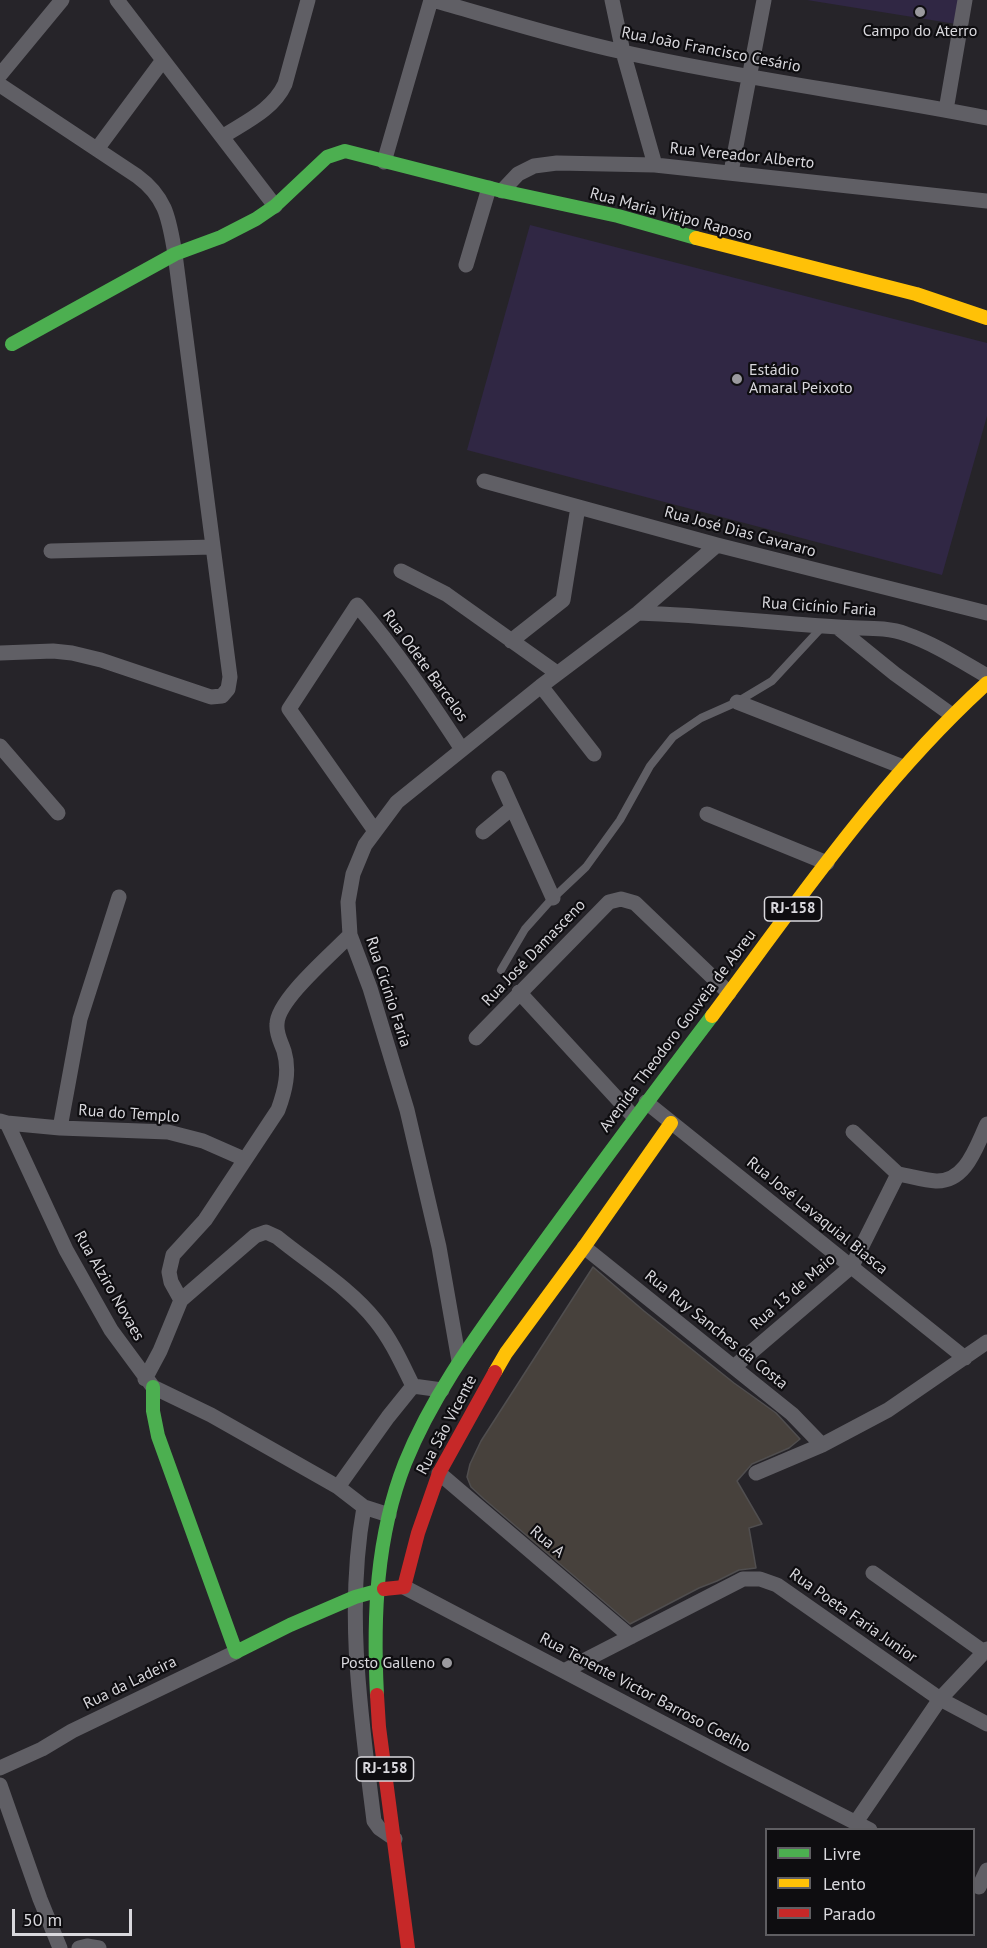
<!DOCTYPE html>
<html>
<head>
<meta charset="utf-8">
<style>
	body { margin:0 }
	#map { position:relative; width:987px; height:1948px; overflow:hidden; background:#262429; font-family:"PT Sans",sans-serif }
	canvas { display:block }
	.legend { position:absolute; left:765px; top:1828px; width:210px; height:108px; box-sizing:border-box; background:#0e0d10; border:2px solid #5f5e62; margin:0; padding:8px 10px; list-style:none; font-size:18px; color:#d9d8dd }
	.legend li { display:flex; align-items:center; gap:12px; height:30px }
	.legend b { width:30px; border:2px solid #5f5e62 }
	.scale { position:absolute; left:12px; top:1909px; width:120px; height:27px; box-sizing:border-box; border:3px solid #d9d8dd; border-top:0; padding-left:8px; font-size:18px; line-height:21px; white-space:nowrap; color:#d9d8dd; -webkit-text-stroke:4px #0e0d10; paint-order:stroke }
</style>
</head>
<body>
<div id="map">
<canvas width="987" height="1948"></canvas>
<ul class="legend">
<li><b style="height:8px;background:#4caf50"></b>Livre</li>
<li><b style="height:8px;background:#ffc107"></b>Lento</li>
<li><b style="height:8px;background:#c62828"></b>Parado</li>
</ul>
<div class="scale">50 m</div>
</div>
<script>
const context = document.querySelector('canvas').getContext('2d');
context.lineJoin = 'round';
function fill(path, color) {
  context.fillStyle = color;
  context.fill(path, 'evenodd');
}
function stroke(path, color, width, dash) {
  context.strokeStyle = color;
  context.lineWidth = width;
  context.lineCap = dash ? 'butt' : 'round';
  context.setLineDash(dash || []);
  context.stroke(path);
}
function write(font, color, halo, rows, align = 'center') {
  context.font = font + ' "PT Sans",sans-serif';
  context.lineWidth = 4.5;
  context.setLineDash([]);
  context.textBaseline = 'middle';
  context.strokeStyle = halo;
  context.fillStyle = color;
  for (const [text, x, y, turn = 0] of rows) {
    context.save();
    context.translate(x, y);
    context.rotate((+turn || 0) * Math.PI / 180);
    context.textAlign = isNaN(turn) ? turn : align;
    if (halo) context.strokeText(text, 0, 0);
    context.fillText(text, 0, 0);
    context.restore();
  }
}
fill(new Path2D(`
	M807,0H960L956,24Z
	M530,225L987,343V416L942,575L467,450Z`), '#302744');
const building = new Path2D(`
	M593,1267L644,1311L734,1383L776,1413L800,1439L789,1448L752,1464L737,1481L762,1524L749,1528L756,1568L739,1570L717,1581L699,1588L630,1624L484,1499L471,1487L467,1477L470,1464L481,1441Z`);
fill(building, '#47413c');
stroke(building, '#504e4f', 1.5);
stroke(new Path2D(`
	M501,970L525,929L550,901L586,867L620,820L650,766L673,737L701,718L737,702L772,681L823,626`), '#605f65', 8);
stroke(new Path2D(`
	M117,0L275,206
	M433,0C496,18 559,38 623,52C743,79 866,94 987,118
	M612,0L623,52L655,165
	M0,75L62,0
	M0,85L137,176C167,198 169,220 175,254L230,677L228,689L222,696L211,697L101,660L72,653L53,651L0,653
	M946,110L965,0
	M222,137C245,122 273,110 285,84L308,0
	M97,149L163,60
	M384,162L431,0
	M731,172L764,0
	M502,191L518,174L534,166L557,163L655,165L987,201
	M466,265L489,188
	M484,481L717,545L987,613
	M51,551L213,547
	M401,571L446,594L557,673
	M638,613C705,615 772,623 838,627C861,629 885,626 906,634C935,644 961,661 987,676
	M837,627L895,674L952,715
	M511,641L563,600L578,507
	M541,686L594,754
	M737,702L903,767
	M0,746L58,813
	M499,778L553,898
	M707,814L827,863
	M375,831L289,709L357,605C396,650 429,699 461,748
	M483,832L512,808
	M519,992L634,1117
	M476,1038L609,902L621,899L635,903L729,993
	M646,1102L965,1358
	M0,1121L7,1123L66,1250L111,1330L153,1387L211,1415L294,1462L338,1487L364,1507L389,1515
	M7,1123L60,1128L168,1132L203,1141L244,1159
	M60,1128L80,1019L119,897
	M853,1132L898,1174
	M898,1174C910,1176 924,1180 936,1181C966,1182 976,1147 987,1124
	M584,1247L792,1414L822,1445
	M181,1300L171,1282L169,1272L173,1255L205,1220L278,1110C285,1091 290,1071 284,1051C281,1042 276,1034 277,1024C277,1000 333,953 350,935
	M459,1361L439,1247L407,1110L370,988L350,935L348,902L353,874L365,845L397,802L541,686L638,613L717,545
	M735,1366L852,1266L898,1174
	M145,1379L160,1351L181,1300L255,1236L266,1232L277,1237C310,1264 350,1288 376,1321C392,1341 402,1364 413,1386
	M439,1473L631,1637
	M756,1473L822,1445L888,1410L987,1342
	M338,1487L388,1417L413,1386L442,1390
	M364,1507C345,1612 361,1717 374,1821L379,1828L395,1839
	M873,1573L984,1652
	M404,1587L731,1759L870,1830
	M564,1671L743,1579H760L777,1585L940,1699L987,1724
	M0,1768L42,1749L72,1731L236,1652
	M0,1785L40,1899L60,1948
	M856,1822L940,1699L987,1649
	M979,1887L987,1870
	M79,1948L87,1946L99,1948`), '#605f65', 15);
stroke(new Path2D(`
	M12,344L175,254L221,237L256,219L275,206L327,157L345,151L502,191L618,216L696,238
	M153,1387V1411L158,1436L236,1652L290,1625L355,1597L384,1589
	M377,1695C373,1617 376,1537 405,1463C434,1391 481,1330 526,1267C587,1183 649,1099 712,1016`), '#4caf50', 14);
stroke(new Path2D(`
	M696,238L916,294L987,318
	M712,1016C798,901 880,780 987,683
	M495,1372L506,1353L584,1247L671,1123`), '#ffc107', 14);
stroke(new Path2D(`
	M384,1589L404,1587L418,1533L439,1473L495,1372
	M377,1695L379,1727L408,1948`), '#c62828', 14);
for (const [x, y, r, color] of [
	[920,12,6,"#9a999e"],
	[737,379,6,"#9a999e"],
	[447,1663,6,"#9a999e"]
]) {
  const dot = new Path2D();
  dot.arc(x, y, r, 0, 2 * Math.PI);
  context.fillStyle = color;
  context.fill(dot);
  stroke(dot, '#0e0d10', 2);
}
for (const [x, y, w] of [
	[793,909,57],
	[385,1769,57]
]) {
  const box = new Path2D();
  box.roundRect(x - w / 2, y - 12, w, 24, 4.5);
  context.fillStyle = '#0e0d10';
  context.fill(box);
  stroke(box, '#d9d8dd', 1.5);
}
write('bold 15px', '#d9d8dd', null, [
	["RJ-158",793,909],
	["RJ-158",385,1769]
]);
write('16px', '#d9d8dd', '#0e0d10', [
	["Campo do Aterro",920,31],
	["Estádio",749,370,"left"],
	["Amaral Peixoto",749,388,"left"],
	["Posto Galleno",435,1663,"right"]
]);
write('16px', '#d9d8dd', '#0e0d10', [
	["Rua João Francisco Cesário",711,50,11],
	["Rua Vereador Alberto",742,156,6],
	["Rua Maria Vitipo Raposo",671,215,15],
	["Rua José Dias Cavararo",740,532,15],
	["Rua Cicínio Faria",819,607,4],
	["Rua Odete Barcelos",425,666,54],
	["Rua José Damasceno",534,953,-46],
	["Rua Cicínio Faria",388,992,72],
	["Avenida Theodoro Gouveia de Abreu",678,1031,-53],
	["Rua do Templo",129,1114,4],
	["Rua José Lavaquial Biasca",817,1216,39],
	["Rua Alziro Novaes",109,1286,60],
	["Rua 13 de Maio",793,1292,-41],
	["Rua Ruy Sanches da Costa",716,1330,39],
	["Rua São Vicente",447,1425,-62],
	["Rua A",547,1542,40],
	["Rua Poeta Faria Junior",853,1616,35],
	["Rua da Ladeira",130,1683,-26],
	["Rua Tenente Victor Barroso Coelho",645,1693,28]
]);
</script>
</body>
</html>
